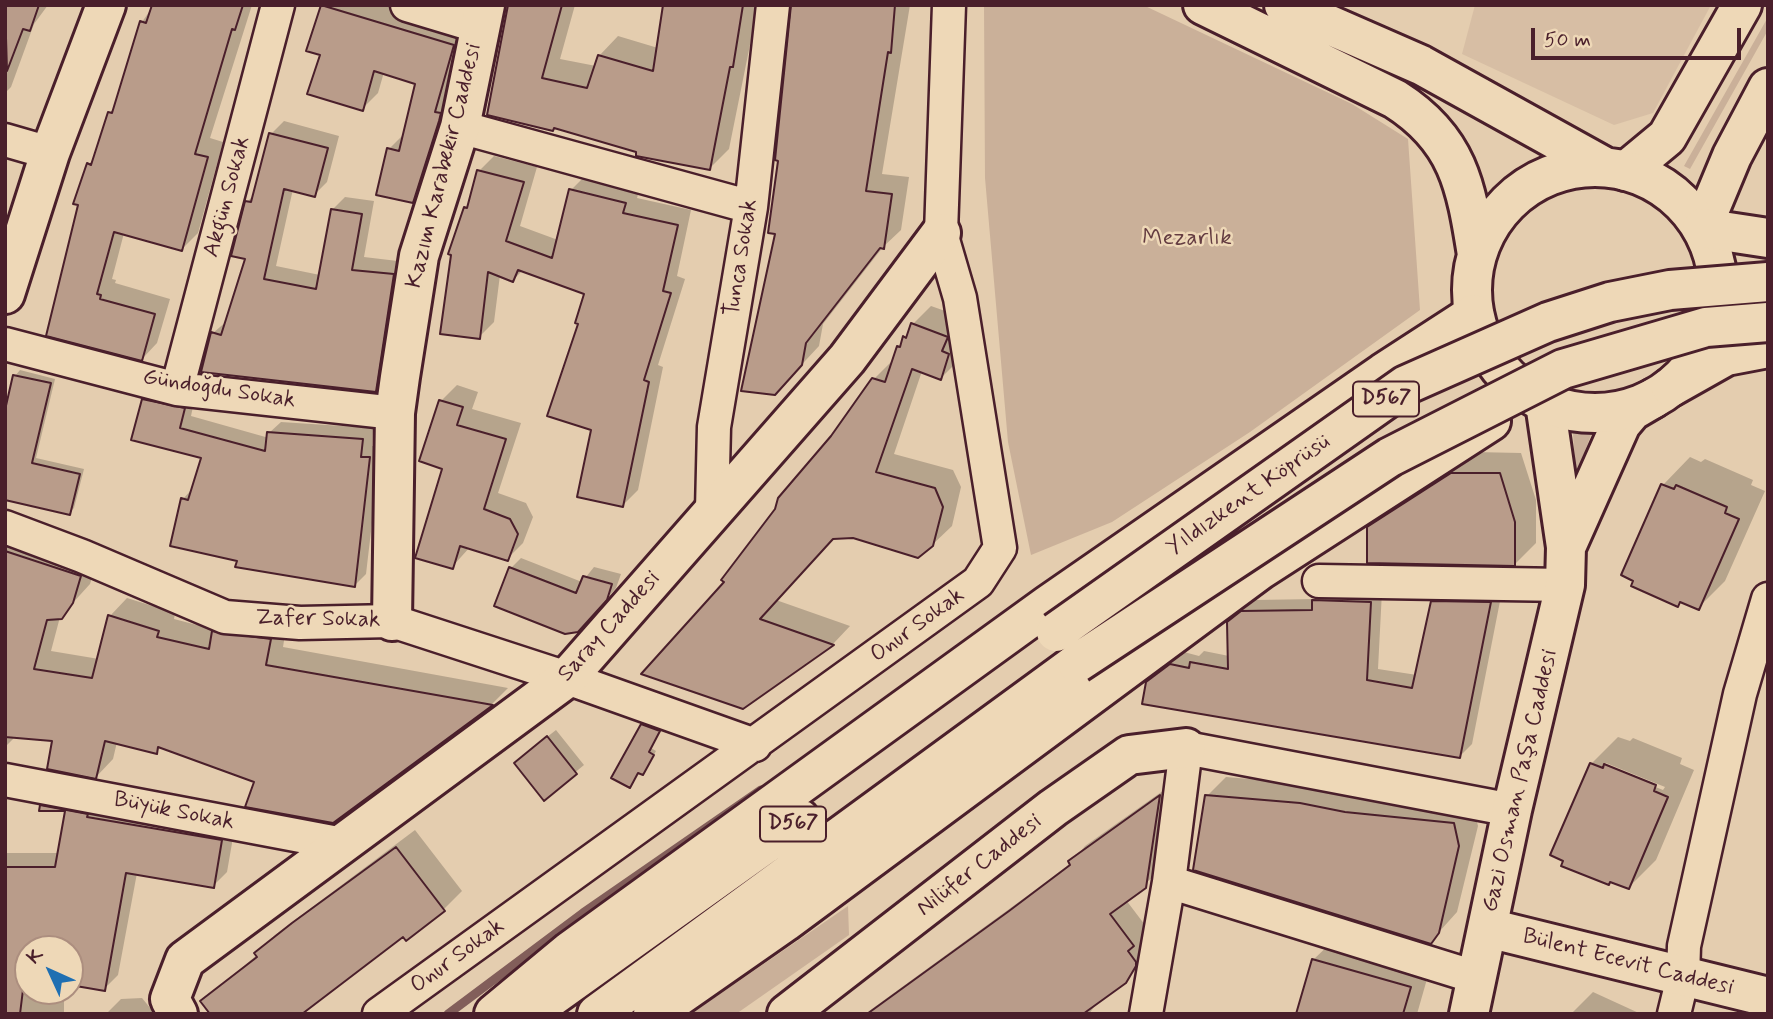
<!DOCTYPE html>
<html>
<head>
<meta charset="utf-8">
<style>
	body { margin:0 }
	#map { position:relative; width:1773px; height:1019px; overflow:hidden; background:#e4cdaf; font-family:Mynerve,sans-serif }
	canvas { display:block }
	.frame { position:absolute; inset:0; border:7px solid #4a1f2b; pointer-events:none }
	.north { position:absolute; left:14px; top:935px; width:70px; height:70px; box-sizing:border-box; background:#eed8b7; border:2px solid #ac8e7f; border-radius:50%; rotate:315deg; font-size:19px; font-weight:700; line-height:28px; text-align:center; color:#4a1f2b }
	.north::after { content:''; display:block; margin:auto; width:24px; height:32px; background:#1f6fb2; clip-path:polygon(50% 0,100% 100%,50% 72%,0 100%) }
	.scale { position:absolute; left:1531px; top:28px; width:210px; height:32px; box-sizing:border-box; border:4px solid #4a1f2b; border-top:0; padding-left:9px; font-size:21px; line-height:24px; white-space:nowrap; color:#4a1f2b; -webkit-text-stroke:5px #eed8b7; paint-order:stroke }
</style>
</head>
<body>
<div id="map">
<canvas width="1773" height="1019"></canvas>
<div class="frame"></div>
<div class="north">K</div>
<div class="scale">50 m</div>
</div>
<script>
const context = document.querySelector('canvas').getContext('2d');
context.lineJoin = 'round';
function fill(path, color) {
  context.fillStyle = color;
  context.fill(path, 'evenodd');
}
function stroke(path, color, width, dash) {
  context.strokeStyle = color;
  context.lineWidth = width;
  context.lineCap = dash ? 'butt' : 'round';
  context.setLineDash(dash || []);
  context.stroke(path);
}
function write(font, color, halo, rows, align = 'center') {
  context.font = font + ' Mynerve,sans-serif';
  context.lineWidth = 5;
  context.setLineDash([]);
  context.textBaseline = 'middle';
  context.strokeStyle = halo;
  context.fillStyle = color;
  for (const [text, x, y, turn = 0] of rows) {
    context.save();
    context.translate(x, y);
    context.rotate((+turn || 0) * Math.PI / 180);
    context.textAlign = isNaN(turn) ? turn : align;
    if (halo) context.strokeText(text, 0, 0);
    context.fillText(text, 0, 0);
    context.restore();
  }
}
fill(new Path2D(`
	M1475,5H1711L1653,113L1614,125L1462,54Z`), '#d7bea4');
fill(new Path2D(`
	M984,5H1143L1352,104L1408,139L1420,310L1250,432L1112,522L1031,555L1008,442L985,178Z
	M1768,17V30L1690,169L1684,166Z
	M1597,419L1576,475L1572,420Z
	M848,906L849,935L736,1014H691Z`), '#cab099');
fill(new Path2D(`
	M5,5H48L34,24L11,87L5,93Z
	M154,5H252L210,138L223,142L198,233L182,249L124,233L112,279L116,280L115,283L170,299L157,343L142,359L48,334L89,164L95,158L109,113L116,107L142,22Z
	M322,5H389L469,30L428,186L412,201L389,149L405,133L417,82L384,72L378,93L362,109L322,54Z
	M508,5H575L560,59L596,66L599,56L618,36L658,48L665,5H758L729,149L709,169L555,127L553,129Z
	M793,5H910L882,174L909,177L901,230L883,247L823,324L819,346L792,375L777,233Z
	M284,121L339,136L327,182L314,195L293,189L276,266L320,275L332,210L345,197L374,201L364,257L406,262L388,378L375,391L213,333L227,321L248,258L247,202L255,194L271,134Z
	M494,156L537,167L520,226L558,240L571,190L586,175L640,188L637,198L691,210L677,276L685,279L658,365L663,367L638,490L623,505L580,323L586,293L523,270L513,280L500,275L494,322L479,337L466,208L470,204L479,171Z
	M931,306L965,318L959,360L941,378L922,371L894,454L953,470L961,487L952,526L932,545L834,537L776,600L850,626L833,644L743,708L727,582L874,379L893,360L913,324Z
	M20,370L55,379L36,458L84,469L74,508L69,513L5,498L15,376Z
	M457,385L478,392L472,409L521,423L498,493L526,503L533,517L523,543L507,559L470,547L452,567L441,401Z
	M155,388L195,397L191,416L269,438V433L281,422L373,428L372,446H381L366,574L355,585L239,559L183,499L193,488L203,457L144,400Z
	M1474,452L1521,453L1536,500V543L1515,564L1369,528L1390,506Z
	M1690,457L1701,462L1705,459L1753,480L1751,485L1765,491L1725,581L1698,608L1681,601L1677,605L1623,574L1663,485Z
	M5,529L98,558L90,584L60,617L51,651L99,659L110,616L127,598L175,613L174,619L216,630L287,622L283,647L508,688L492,704L333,822L257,781L162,746L156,752L117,742L113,759L96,777L54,739L14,738L5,747Z
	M521,558L582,582L594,567L621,574L616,588L588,620L496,605L511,568Z
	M1326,588L1382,591L1378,669L1417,675L1432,602L1445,590L1502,591L1472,744L1460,756L1148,682L1184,652L1199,656L1204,651L1229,656V622L1255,600L1316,599Z
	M646,722L662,727L651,748L656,751L646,770L643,773L639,771L630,786L643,725Z
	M556,730L584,765L544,798L524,755Z
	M1618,737L1630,741L1633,738L1682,758L1680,764L1694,770L1656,860L1629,887L1565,860L1591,764ZM1606,763L1665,787L1663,790L1603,766Z
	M1226,777L1320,785L1473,805L1478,826L1457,912L1430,942L1207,796Z
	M1174,783L1161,870L1126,900L1148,929L1143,935L1151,946L1141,966L1099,1000L1089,1014H865L1027,896L1071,863L1085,846Z
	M56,792L235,826L227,872L213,886L137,873L118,975L104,989L70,983V949H28V991H64V1014H5V853H59L67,809H41Z
	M415,830L462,891L444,909L403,935L203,1001L258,954L275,935Z
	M1335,939L1431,965L1417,1014H1298L1313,960Z
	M1593,992L1641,1014H1571Z
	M142,998L155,1014H106L121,999Z`), '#0003');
stroke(new Path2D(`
	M448,1014L583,913L761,790`), '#825e5a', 9);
const building = new Path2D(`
	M5,5H39L30,31L23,29L7,71Z
	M152,5H243L235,30L232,29L195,154L208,157L182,251L114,232L97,294L101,295L100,299L155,314L142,361L46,336L78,205L73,204L87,163L91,165L108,112L112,113L140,21L146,23Z
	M321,5L454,45L435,112L441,113L439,121L413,203L376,195L387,148L399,151L415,84L374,71L363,111L307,94L320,55L306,51Z
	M508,5H562L542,78L587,88L598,55L653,71L663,5H743L733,67H730L710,170L636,156V152L554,128L553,131L487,115Z
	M791,5H895L891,53L888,52L866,191L892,194L884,249L880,248L806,343L802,365L775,395L741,391L775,234L768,233L778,161L775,160Z
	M269,133L328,148L315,197L284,189L264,279L316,289L331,209L362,214L352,270L394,274L376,392L201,372L211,332L221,335L245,259L231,256L245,201L251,202Z
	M477,170L524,182L506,241L552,258L569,189L626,203L623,213L678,225L663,291L671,293L644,380L649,382L623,507L577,497L591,430L547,416L578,324L575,323L584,294L518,270L513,282L488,272L480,339L440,334L451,255L448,254L464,207L467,208Z
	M911,323L948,337L942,351L949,354L941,380L912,369L876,472L935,488L943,507L933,546L918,558L853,538L833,539L760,619L834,645L743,709L641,674L724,582L721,580L775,509L778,498L831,436L872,378L885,382L897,346L900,347L903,336L906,338Z
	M13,375L51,383L32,463L80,474L70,515L5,500V410Z
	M142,399L185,408L180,428L265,451L267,432L363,439L361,457H370L355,587L235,567L237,561L170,546L181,498L188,500L201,458L131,440Z
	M439,400L463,407L457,425L506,439L484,509L510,519L518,534L508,561L460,546L453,569L415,558L442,469L419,461Z
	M1451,473H1500L1515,522V566L1367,563V527Z
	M1661,484L1674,489L1676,485L1727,507L1725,513L1739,519L1699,610L1680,602L1678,607L1631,586L1633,581L1621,575Z
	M5,551L81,576L73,603L62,619L47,620L34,669L92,678L108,615L159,631L157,637L209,649L212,631L271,639L266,665L493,705L333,823L245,807L254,782L158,747L157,754L105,741L96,779L47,769L52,741L5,737Z
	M509,567L576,593L583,576L612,584L607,600L578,632L565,634L494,606Z
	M1312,600L1371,602L1367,680L1412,688L1431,601L1491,602L1460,758L1142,704L1146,682L1170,664L1189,668L1190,662L1228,669L1227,622L1241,611L1312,610Z
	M641,724L660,731L649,752L654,755L643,775L638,773L630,788L611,778Z
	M547,736L577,774L544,801L514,763Z
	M1590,763L1603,768L1604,764L1656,785L1654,791L1668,797L1629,889L1610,882L1609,885L1561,866L1563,861L1550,855Z
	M1160,795L1146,888L1110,914L1134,946L1128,951L1136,962V966L1126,983L1083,1014H867L1009,911L1070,865L1068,861Z
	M1205,795L1300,803L1345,812L1454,823L1459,846L1439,933L1431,944L1193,870Z
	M40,805L88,814L87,817L222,840L214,888L126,873L105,991L70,985V949H28L20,1014H5V867H55L65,811H39Z
	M396,847L445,911L406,941L403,937L302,1014H210L200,1001L257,957L254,953L292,923Z
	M1312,959L1411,987L1403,1014H1296Z`);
fill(building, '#b99c8a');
stroke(building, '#4a1f2b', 2);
const minor = new Path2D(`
	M407,5L480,27
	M460,127L751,207
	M5,140L50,153
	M5,344L177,389L395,413
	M177,389L278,5
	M712,510L714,427L751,207L773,5
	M5,527L82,556L225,617L300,623L392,621L567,678L755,745
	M1319,581L1565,585
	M5,780L343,844
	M1169,882L1475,977
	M379,1014L978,582L1000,548L960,298L941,233L949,5
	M1146,1014L1169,882L1186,748L1512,810
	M1674,1014L1683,977L1684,946L1740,694L1768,599`);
const tertiary = new Path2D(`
	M1626,171L1667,137L1742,5
	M1702,228L1732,156L1768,88
	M5,294L50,153L106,5
	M1567,545L1621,424L1632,411L1654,398
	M392,621L395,413L400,377L419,256L460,127L485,5
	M1488,928L1768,997
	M178,1014L170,999L185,960L567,678L847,359L941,233
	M787,1014L1053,808L1129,755L1186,748
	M1469,1014L1512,810L1565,585L1566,547L1545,403`);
const primary = new Path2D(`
	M1203,5L1395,99C1458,139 1466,185 1477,255
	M1284,5L1421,65L1605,167
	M1472 290a123 123 0 1 1 246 0a123 123 0 1 1-246 0Z`);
const trunk = new Path2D(`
	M1702,228L1768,238
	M1671,387L1726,356L1768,348
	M536,1008L800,819
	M494,1014L570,951L1048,605L1383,373L1474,314
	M597,1014L1077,663
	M653,1014L785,922L1260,570L1491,421`);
stroke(minor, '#4a1f2b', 37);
stroke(tertiary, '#4a1f2b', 44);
stroke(primary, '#4a1f2b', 44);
stroke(trunk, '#4a1f2b', 44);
stroke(minor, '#eed8b7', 32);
stroke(tertiary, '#eed8b7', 38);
stroke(primary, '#eed8b7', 38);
stroke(trunk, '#eed8b7', 38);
const trunkBridge = new Path2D(`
	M1056,632L1406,385L1548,322L1610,302L1670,290L1768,282
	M1077,663L1390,457L1563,369L1706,327L1768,322`);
stroke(trunkBridge, '#4a1f2b', 44, []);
stroke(trunkBridge, '#eed8b7', 38);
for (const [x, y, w] of [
	[1386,399,66],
	[793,824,66]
]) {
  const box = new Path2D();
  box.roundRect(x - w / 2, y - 17.5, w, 35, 5);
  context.fillStyle = '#eed8b7';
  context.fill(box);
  stroke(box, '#4a1f2b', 2);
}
write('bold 21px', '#4a1f2b', null, [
	["D567",1386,399],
	["D567",793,824]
]);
write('23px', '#4a1f2b', '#eed8b7', [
	["Kazım Karabekir Caddesi",445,166,-76],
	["Akgün Sokak",228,197,-75],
	["Tunca Sokak",742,258,-81],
	["Gündoğdu Sokak",219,390,9],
	["Yıldızkent Köprüsü",1249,496,-35],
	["Zafer Sokak",318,620,1],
	["Onur Sokak",918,626,-36],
	["Saray Caddesi",610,627,-48],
	["Gazi Osman Paşa Caddesi",1521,781,-77],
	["Büyük Sokak",174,812,11],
	["Nilüfer Caddesi",980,866,-38],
	["Onur Sokak",458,957,-36],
	["Bülent Ecevit Caddesi",1628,963,14]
]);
write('23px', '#643c41', '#eed8b7', [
	["Mezarlık",1187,239]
]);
</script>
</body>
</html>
